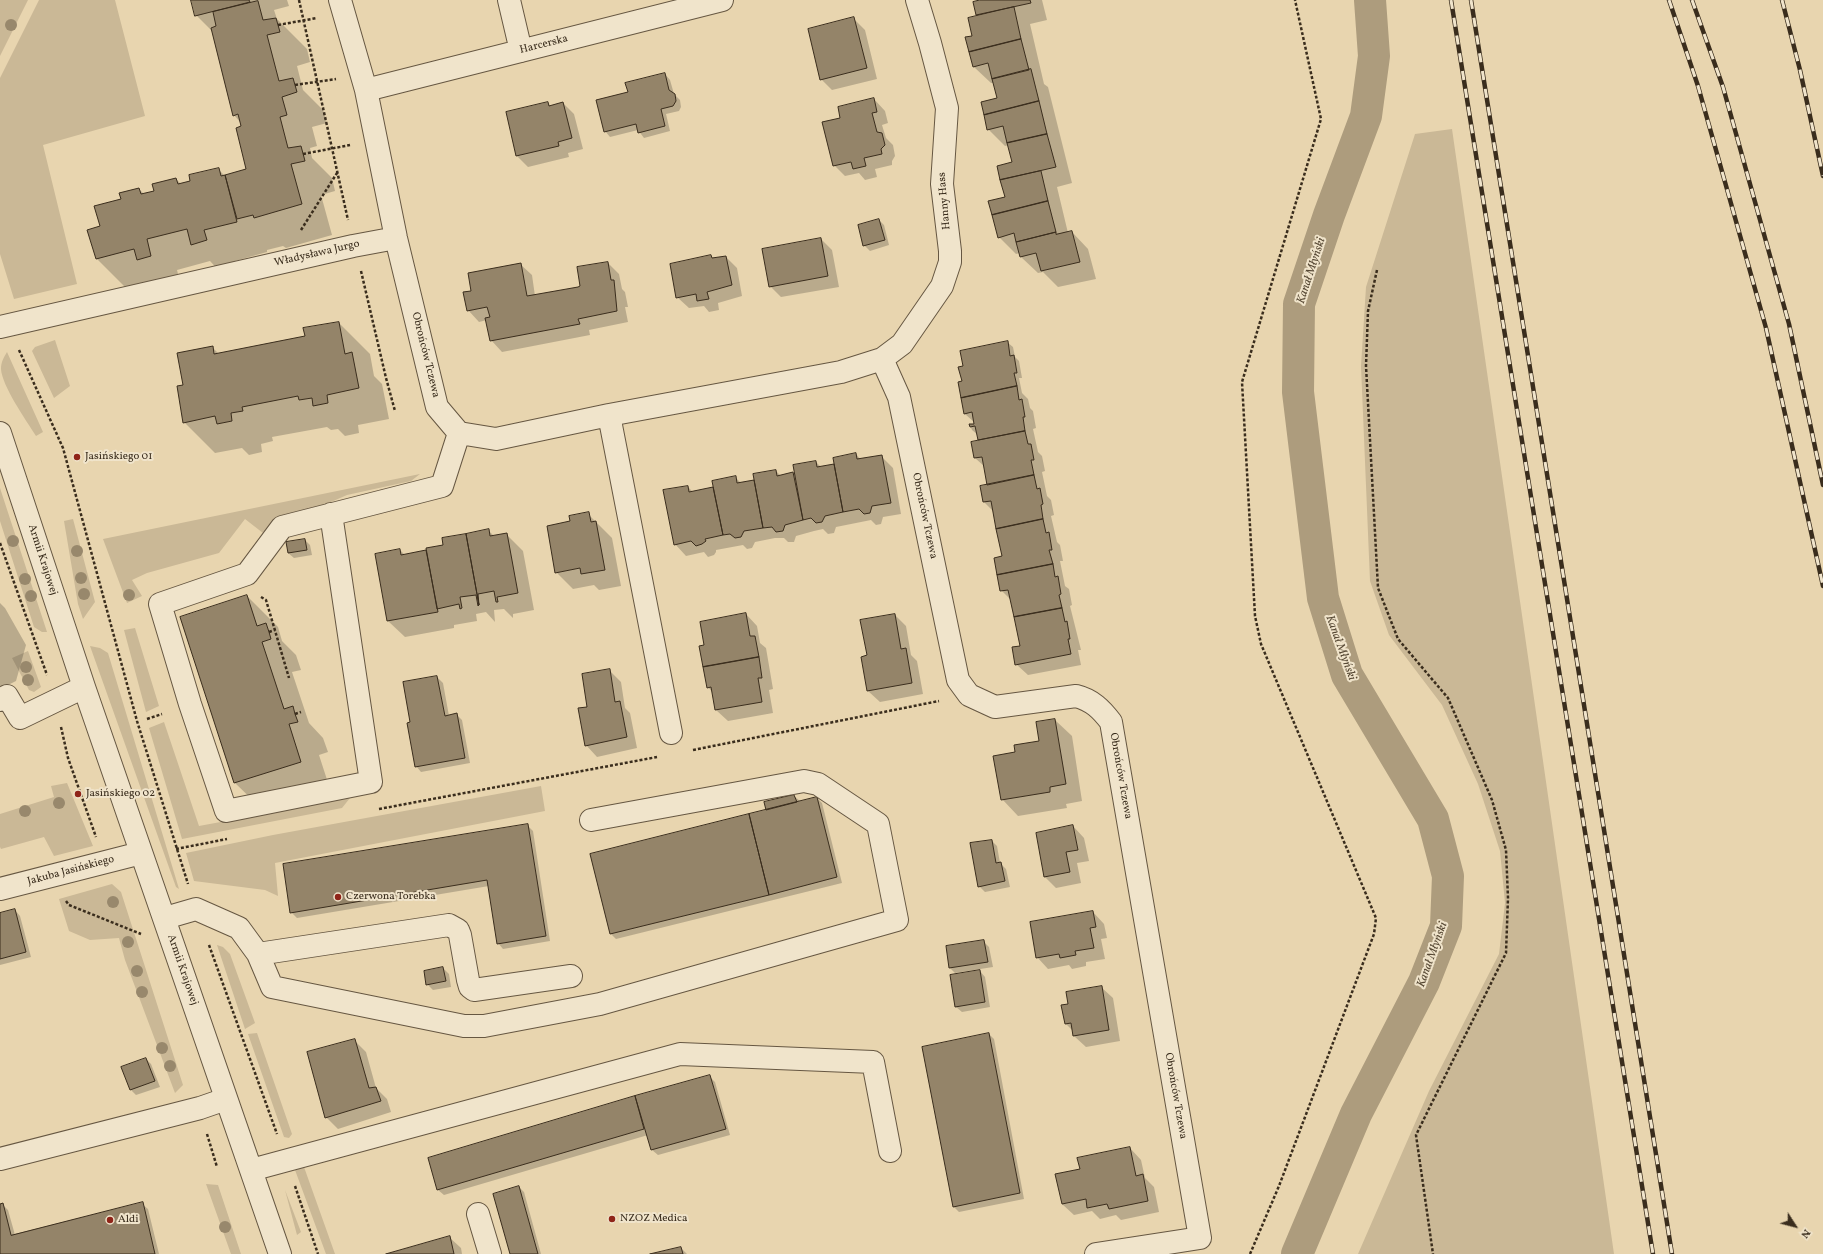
<!DOCTYPE html>
<html>
<head>
<meta charset="utf-8">
<style>
	body { margin:0 }
	#map { position:relative; width:1823px; height:1254px; overflow:hidden; background:#e8d5af; font-family:Vollkorn,serif }
	canvas { display:block }
	.north { position:absolute; left:1775px; top:1206px; width:40px; height:40px; -webkit-text-stroke:3px #f0e4cb; paint-order:stroke; rotate:126deg; font-size:11px; font-weight:700; line-height:16px; text-align:center; color:#3a2d1d }
	.north::after { content:''; display:block; margin:auto; width:14px; height:18px; background:#3a2d1d; clip-path:polygon(50% 0,100% 100%,50% 72%,0 100%) }
</style>
</head>
<body>
<div id="map">
<canvas width="1823" height="1254"></canvas>
<div class="north">N</div>
</div>
<script>
const context = document.querySelector('canvas').getContext('2d');
context.lineJoin = 'round';
function fill(path, color) {
  context.fillStyle = color;
  context.fill(path, 'evenodd');
}
function stroke(path, color, width, dash) {
  context.strokeStyle = color;
  context.lineWidth = width;
  context.lineCap = dash ? 'butt' : 'round';
  context.setLineDash(dash || []);
  context.stroke(path);
}
function write(font, color, halo, rows, align = 'center') {
  context.font = font + ' Vollkorn,serif';
  context.lineWidth = 4;
  context.setLineDash([]);
  context.textBaseline = 'middle';
  context.strokeStyle = halo;
  context.fillStyle = color;
  for (const [text, x, y, turn = 0] of rows) {
    context.save();
    context.translate(x, y);
    context.rotate((+turn || 0) * Math.PI / 180);
    context.textAlign = isNaN(turn) ? turn : align;
    if (halo) context.strokeText(text, 0, 0);
    context.fillText(text, 0, 0);
    context.restore();
  }
}
fill(new Path2D(`
	M0,0H28L0,56Z
	M39,0H115L145,116L43,145L77,284L14,299L0,254V78Z
	M1452,129L1614,1254H1358L1429,1091L1499,954L1505,903L1500,851L1478,784L1442,705L1389,635L1370,581L1361,366L1366,287L1415,134Z
	M55,340L70,386L54,398L32,351L35,347Z
	M7,352L43,432L36,436C26,420 2,386 1,369C1,362 4,357 7,352Z
	M420,474L411,481L347,495L308,512L279,517L263,533L245,519L219,553L147,573L132,580L142,596L127,603L103,539Z
	M0,488L47,632H42L34,627L0,521Z
	M73,519L95,602L83,619L78,604L64,521Z
	M135,628L159,706L146,712L124,630Z
	M90,646L100,648L108,653L179,889L176,887Z
	M28,651L41,687L34,692L29,690L12,658Z
	M164,722L199,826L350,798L342,808L182,839L149,728Z
	M67,783L93,846L54,856L44,837L1,849L0,847V814L54,797L51,786Z
	M541,786L545,811L275,863L278,896L265,890L194,881L186,853L273,835Z
	M112,884L121,892L183,1085L175,1093L125,960L119,938L90,940L69,931L59,899Z
	M217,945L223,947L230,954L255,1023L245,1029Z
	M257,1033L292,1134L289,1138L284,1137L248,1034Z
	M304,1167L335,1254H326L295,1170Z
	M206,1184L218,1185L241,1254H231Z
	M285,1190L301,1232L297,1235Z`), '#cab896');
fill(new Path2D(`
	M192,0H287L289,6L274,10L277,19L307,49L310,62L297,66L303,90L323,110L327,123L312,127L317,146L310,148L312,158L332,178L335,191L321,195L332,235L286,248L283,246L267,250V252L235,261L237,271L223,275L210,261L177,270L181,286L128,290L97,259L88,231L101,227L122,200L139,189L144,194L155,192L176,179L181,184L191,182L218,169L225,176L247,170L243,127L241,123L234,115L213,32L196,15Z
	M985,0H1042L1047,20L1030,24L1044,84L1048,87L1072,183L1057,187L1068,233L1072,232L1088,249L1096,279L1058,287L1043,272L1038,273L1021,257L1020,253L1016,254L999,237L1006,197L998,167L1013,163L1009,145L1005,146L988,129L998,99L994,83H991L974,67L973,36L977,16L974,3Z
	M854,19L865,30L877,79L832,90L821,79Z
	M665,74L670,80L674,94L680,100L681,107L679,111L666,114L670,131L644,138L638,130L610,137L605,131L629,93Z
	M874,99L885,111L888,123L882,125L886,138L893,145L895,156L892,161V165L875,169L877,177L865,180L859,173L845,176L834,165L841,119Z
	M547,103L551,106L563,103L574,114L583,149L568,153L569,157L528,167L517,156Z
	M879,220L884,225L889,245L870,251L864,245Z
	M821,239L832,250L839,287L781,297L770,286Z
	M726,257L737,268L742,296L718,303L719,310L709,312L704,306L689,308L677,297L713,259Z
	M608,263L619,274L622,289L625,292L628,307H625L628,322L589,330L590,335L502,352L491,340L487,320L479,322L468,310L473,291L520,264L532,275L535,296L578,288Z
	M339,323L370,354L374,376L382,384L389,419L358,425L359,433L345,436L338,429L331,430L327,427L272,437L273,441L261,444L262,452L249,455L242,448L215,453L184,422V386L212,347L219,354L306,337Z
	M1007,342L1013,347L1015,357L1019,361L1022,378H1019L1022,393L1028,399L1030,408L1033,411L1036,428L1033,429L1038,452L1042,456L1045,471L1042,472L1047,496L1051,500L1054,515L1051,516L1057,542L1060,545L1063,561H1060L1065,586L1069,589L1072,605L1070,606L1081,650H1078L1081,665L1028,675L1016,664L1021,647L1012,601L1001,590L1003,557L994,512L984,502L981,487L988,486L985,467L975,458L979,441L978,435L972,430L970,425H976L975,423L965,414L963,382L964,367Z
	M856,454L861,460L882,457L893,468L901,514L883,517L881,524L876,525L871,520L836,527L834,533L828,534L823,529L814,531L796,536L794,542H788L784,538H775L755,542L752,548L747,549L743,545L716,550V552L714,555L708,557L704,552L686,556L675,544L688,487L693,492L715,488L735,477L741,483L755,480L776,471L781,476L795,473L816,462L821,467L835,465Z
	M588,514L612,538L621,586L599,590L594,585L573,589L556,572L572,522Z
	M488,530L494,536L506,534L523,551L534,610L513,614V618L504,609L494,610L495,622L486,612L476,614L477,621L454,625V628L405,637L388,621L400,550L405,555L428,551Z
	M305,540L310,545L312,555L294,558L288,553Z
	M247,596L278,627L282,641L296,655L301,670L292,672L309,723L323,738L328,752L319,755L331,792L266,813L235,783Z
	M0,603L5,608L26,645L16,681L0,689Z
	M746,614L757,626L760,643L766,648L773,689L769,690L773,713L728,721L716,710L713,693L708,687L705,646Z
	M895,615L906,626L911,655L917,661L923,694L880,702L868,691V656Z
	M609,670L621,682L625,708L630,713L637,748L597,757L586,745L589,707Z
	M437,677L443,683L449,716L457,715L462,720L470,763L421,772L416,766L412,723Z
	M1055,720L1072,736L1082,801L1066,804L1067,808L1018,816L1002,799L1016,753L1040,742Z
	M794,796L800,801L817,798L822,803L842,883L616,939L611,934L768,810Z
	M527,825L533,831L550,941L503,949L498,943L489,886L297,918L291,912Z
	M1073,826L1084,838L1089,861L1077,863L1081,883L1056,888L1045,877L1037,834Z
	M992,841L997,846L1000,863L1006,869L1010,887L985,892L979,886Z
	M15,910L20,916L31,957L0,965V914Z
	M1093,912L1104,924L1107,938L1101,939L1105,959L1086,962V966L1072,969L1069,965L1048,969L1037,957Z
	M983,941L989,947L993,967L955,973L949,967Z
	M443,968L449,974L451,987L433,990L427,984Z
	M980,971L985,977L990,1007L962,1012L956,1007L951,976Z
	M1101,987L1113,998L1120,1041L1086,1047L1074,1036V1032L1066,1024L1069,1005Z
	M989,1034L994,1039L1024,1199L959,1212L954,1207L923,1048Z
	M354,1040L366,1052L376,1088L387,1099L391,1112L338,1129L326,1117Z
	M146,1059L151,1064L160,1087L136,1095L131,1090Z
	M709,1076L715,1082L730,1135L658,1155L652,1150L648,1135L444,1195L438,1190L429,1158Z
	M1130,1148L1141,1160L1145,1178L1154,1187L1159,1212L1121,1220L1116,1215L1100,1219L1092,1211L1074,1215L1062,1204L1081,1170Z
	M519,1187L524,1192L541,1254H511Z
	M142,1204L148,1209L159,1254H0V1205H3L8,1210L15,1235Z
	M449,1237L461,1248L462,1254H389Z
	M681,1248L687,1254H655Z`), '#0003');
stroke(new Path2D(`
	M1297,1254L1356,1114L1424,982L1446,926L1448,876L1433,819L1347,675L1323,598L1298,392L1299,304L1329,215L1366,116L1374,56L1370,0`), '#ad9c7d', 32);
const building = new Path2D(`
	M191,0H249L250,2L195,16Z
	M980,0H1030L1031,3L976,15L973,2Z
	M258,1L263,20L276,18L280,32L267,35L279,81L293,78L297,92L282,97L287,115L280,117L288,148L301,146L305,161L291,164L302,204L254,218L253,215L237,219L225,175L246,169L236,128L241,126L238,114L233,116L211,28L216,26L213,12Z
	M1014,7L1021,39L969,52L965,37L972,36L968,18Z
	M854,17L867,68L820,80L808,29Z
	M1021,39L1029,70L992,79L988,63L973,67L969,52Z
	M1031,69L1039,101L984,115L981,102L997,98L992,79Z
	M665,73L669,90L675,94L676,101L673,106L661,109L665,126L638,133L636,124L604,132L596,100L628,92L625,83Z
	M874,98L877,112L872,113L877,132L882,133L885,145L881,149L882,154L864,158L866,166L853,169L851,162L833,166L822,122L840,118L838,107Z
	M1039,101L1047,134L1007,143L1003,126L987,130L984,115Z
	M548,102L549,106L563,102L572,138L558,142L559,146L516,156L506,112Z
	M1047,134L1056,167L1000,180L997,166L1012,162L1007,143Z
	M219,168L221,176L225,175L237,222L204,230L207,240L191,245L187,229L147,239L151,256L137,260L134,249L96,259L87,230L100,226L94,206L121,199L119,193L139,188L141,194L154,191L152,184L176,178L178,184L190,181L189,175Z
	M1041,171L1048,201L992,215L988,201L1005,197L1000,180Z
	M1048,201L1056,232L1016,242L1014,233L998,238L992,215Z
	M879,219L885,240L863,246L858,225Z
	M1072,231L1080,262L1041,271L1036,253L1020,257L1016,242L1056,232V234Z
	M821,238L828,276L769,287L762,249Z
	M711,255L712,258L726,256L732,285L707,292L709,299L697,301L696,294L676,298L670,264Z
	M608,262L611,280H614L617,311L578,319L580,324L490,341L485,318L490,317L487,307L467,311L463,292L471,291L468,273L521,263L527,296L578,287L580,286L577,267Z
	M339,322L345,354L352,352L359,388L327,395L328,403L313,406L312,398L299,400L298,396L242,407L243,411L231,413L232,421L217,424L215,416L183,423L177,386L183,385L177,353L213,346L214,354L305,336L303,328Z
	M1008,341L1010,356L1014,355L1017,373H1014L1017,386L961,398L958,382L962,381L958,367L963,366L960,351Z
	M1017,386L1019,400L1022,399L1025,417H1023L1025,431L978,440L975,426L970,427L969,424H974L972,412L964,414L961,398Z
	M1025,431L1028,444H1031L1034,460H1031L1034,475L987,485L982,457L974,458L971,442Z
	M856,453L857,459L882,455L891,503L872,506L870,513L864,514L859,509L843,512L833,458Z
	M816,461L817,467L834,464L843,512L825,516L822,522L816,523L811,518L803,520L793,465Z
	M776,470L777,476L793,472L803,520L785,525L783,531L776,532L772,527L763,528L753,474Z
	M1034,475L1037,489L1040,488L1043,504L1041,505L1043,519L996,529L991,501L983,502L980,486Z
	M736,476L737,483L754,480L763,528L744,531L741,537L735,538L730,534L723,535L712,481Z
	M688,486L689,492L713,487L723,535L705,539L706,541L702,544L696,546L691,541L674,545L663,490Z
	M589,512L591,522L596,521L605,570L581,574L580,568L555,573L547,526L570,521L569,516Z
	M1043,519L1046,533L1049,532L1052,550H1049L1053,564L997,575L994,558L1002,556L996,529Z
	M489,529L490,536L507,533L518,593L497,597L498,602H496L494,591L478,594L479,605L466,534Z
	M466,534L479,605L478,606L476,595L460,597L462,608L460,609L459,604L437,609L426,548L443,545L442,538Z
	M305,539L307,550L288,553L286,542Z
	M400,549L401,555L426,550L438,612L387,621L375,554Z
	M1053,564L1055,577L1058,576L1061,594L1059,595L1062,608L1014,617L1008,590L1000,591L997,575Z
	M247,595L257,626L266,623L269,632L271,639L262,642L284,709L293,706L295,714L298,722L289,724L301,762L234,783L180,617Z
	M1062,608L1065,622L1067,621L1070,639H1068L1071,654L1015,665L1012,647L1020,646L1014,617Z
	M746,613L750,636H755L759,657L703,667L699,646L704,645L700,622Z
	M895,614L901,649L906,648L912,683L867,691L861,657L867,655L860,620Z
	M759,657L762,678H758L762,702L715,710L711,687L707,688L703,667Z
	M610,669L615,702L620,701L627,737L585,746L578,708L587,707L582,674Z
	M437,676L445,716L457,713L465,758L415,767L407,723L410,722L403,682Z
	M1055,719L1066,784L1050,787V792L1001,800L993,756L1015,752L1014,745L1039,741L1036,722Z
	M794,795L797,802L766,810L764,802Z
	M817,797L837,877L769,895L749,814Z
	M749,814L769,895L610,934L590,854Z
	M528,824L546,936L497,944L487,880L290,913L283,864Z
	M1073,825L1078,850L1066,852L1070,872L1044,877L1036,833Z
	M992,840L996,863L1001,862L1005,881L978,887L970,843Z
	M15,909L26,952L0,959V913Z
	M1093,911L1096,927L1090,928L1094,948L1075,951L1076,955L1060,958L1059,954L1036,958L1030,922Z
	M984,940L988,962L949,968L946,946Z
	M443,967L446,981L426,985L424,971Z
	M980,970L985,1002L955,1007L950,975Z
	M1102,986L1109,1030L1073,1036L1071,1023L1065,1024L1061,1005L1068,1004L1066,992Z
	M989,1033L1020,1193L953,1207L922,1047Z
	M355,1039L369,1088L376,1087L381,1101L325,1118L307,1052Z
	M146,1058L155,1081L130,1090L121,1067Z
	M710,1075L726,1129L651,1150L635,1096Z
	M635,1096L644,1129L437,1190L428,1158Z
	M1130,1147L1136,1176L1143,1174L1148,1201L1109,1209L1107,1204L1087,1208L1086,1199L1062,1204L1055,1174L1080,1169L1077,1158Z
	M519,1186L538,1254H510L493,1194Z
	M143,1202L155,1254H0V1204L3,1203L11,1235Z
	M450,1236L454,1254H386Z
	M681,1247L683,1254H650Z`);
fill(building, '#948469');
stroke(building, '#3a2d1d', 1);
const minor = new Path2D(`
	M340,0L366,90L396,238L437,407L459,433L496,439L609,415L841,372L882,359L899,397L958,680L969,695L995,707L1076,696C1092,700 1101,709 1111,722L1200,1238L1096,1254
	M509,0L521,51
	M366,90L722,0
	M0,327L353,246L396,238
	M882,359L902,344L942,286L950,262V251L942,184L947,108L930,43L917,0
	M609,415L671,733
	M0,433L84,687L280,1254
	M331,514L371,782L226,811L190,704L160,604L247,574L282,527L442,486L459,433
	M0,700L7,696L20,718L84,687
	M0,889L141,853
	M165,918L196,909L239,928L258,954L272,987L464,1026H484L600,1004L897,920L878,824L818,784L804,781L591,820
	M258,954L449,925L458,930L460,935L468,980L470,987L474,990L571,976
	M0,1159L200,1108L226,1099
	M251,1170L680,1054L873,1062L890,1151
	M478,1214L490,1254`);
stroke(minor, '#665742', 24);
stroke(new Path2D(`
	M299,0L348,220
	M278,25L317,18
	M295,85L336,79
	M303,154L350,145
	M301,230L337,173
	M1377,270L1368,311L1366,366L1378,588L1398,639L1448,698L1492,800L1506,850L1508,898L1506,953L1416,1135L1433,1254
	M361,271L386,378L395,411
	M19,350L63,448L137,721L188,884
	M0,543L47,675
	M261,597L266,600L289,678
	M269,632L275,630
	M295,714L301,712
	M147,719L162,714
	M61,727L68,758L96,837
	M693,750L939,701
	M379,809L657,757
	M176,849L227,839
	M66,901L69,905L141,934
	M209,945L277,1134
	M207,1134L217,1167
	M295,1186L318,1254
	M1250,1254L1279,1186L1374,934L1376,918L1261,644L1255,616L1242,382L1321,119L1295,0`), '#3a2d1d', 2.5, [3, 2]);
stroke(minor, '#f0e4cb', 22);
const rail = new Path2D(`
	M1451,0L1653,1254
	M1471,0L1672,1254
	M1669,0L1698,86L1766,328L1823,586
	M1692,0L1723,87L1789,324L1823,485
	M1782,0L1800,70L1823,176`);
stroke(rail, '#3a2d1d', 4.5);
stroke(rail, '#f0e4cb', 3, [9]);
context.fillStyle = '#98886c';
for (const [x, y] of [
	[11,25],
	[13,541],
	[77,551],
	[81,578],
	[25,579],
	[84,594],
	[129,595],
	[31,596],
	[26,667],
	[28,680],
	[59,803],
	[25,811],
	[113,902],
	[128,942],
	[137,971],
	[142,992],
	[162,1048],
	[170,1066],
	[225,1227]
]) {
  context.beginPath();
  context.arc(x, y, 6, 0, 2 * Math.PI);
  context.fill();
}
for (const [x, y, r, color] of [
	[77,457,4,"#8f2418"],
	[78,794,4,"#8f2418"],
	[338,897,4,"#8f2418"],
	[612,1219,4,"#8f2418"],
	[110,1220,4,"#8f2418"]
]) {
  const dot = new Path2D();
  dot.arc(x, y, r, 0, 2 * Math.PI);
  context.fillStyle = color;
  context.fill(dot);
  stroke(dot, '#f0e4cb', 1.5);
}
write('11px', '#3a2d1d', '#f0e4cb', [
	["Harcerska",544,45,-14],
	["Hanny Hass",945,201,-95],
	["Władysława Jurgo",317,254,-13],
	["Obrońców Tczewa",425,355,76],
	["Obrońców Tczewa",924,516,78],
	["Armii Krajowej",42,560,72],
	["Obrońców Tczewa",1120,776,80],
	["Jakuba Jasińskiego",71,871,-15],
	["Armii Krajowej",182,970,71],
	["Obrońców Tczewa",1175,1096,80]
]);
write('11px', '#3a2d1d', '#f0e4cb', [
	["Jasińskiego 01",85,457],
	["Jasińskiego 02",86,794],
	["Czerwona Torebka",346,897],
	["NZOZ Medica",620,1219],
	["Aldi",118,1220]
], 'left');
write('italic 12px', '#574935', '#f0e4cb', [
	["Kanał Młyński",1312,271,-72],
	["Kanał Młyński",1340,648,70],
	["Kanał Młyński",1433,955,-70]
]);
</script>
</body>
</html>
